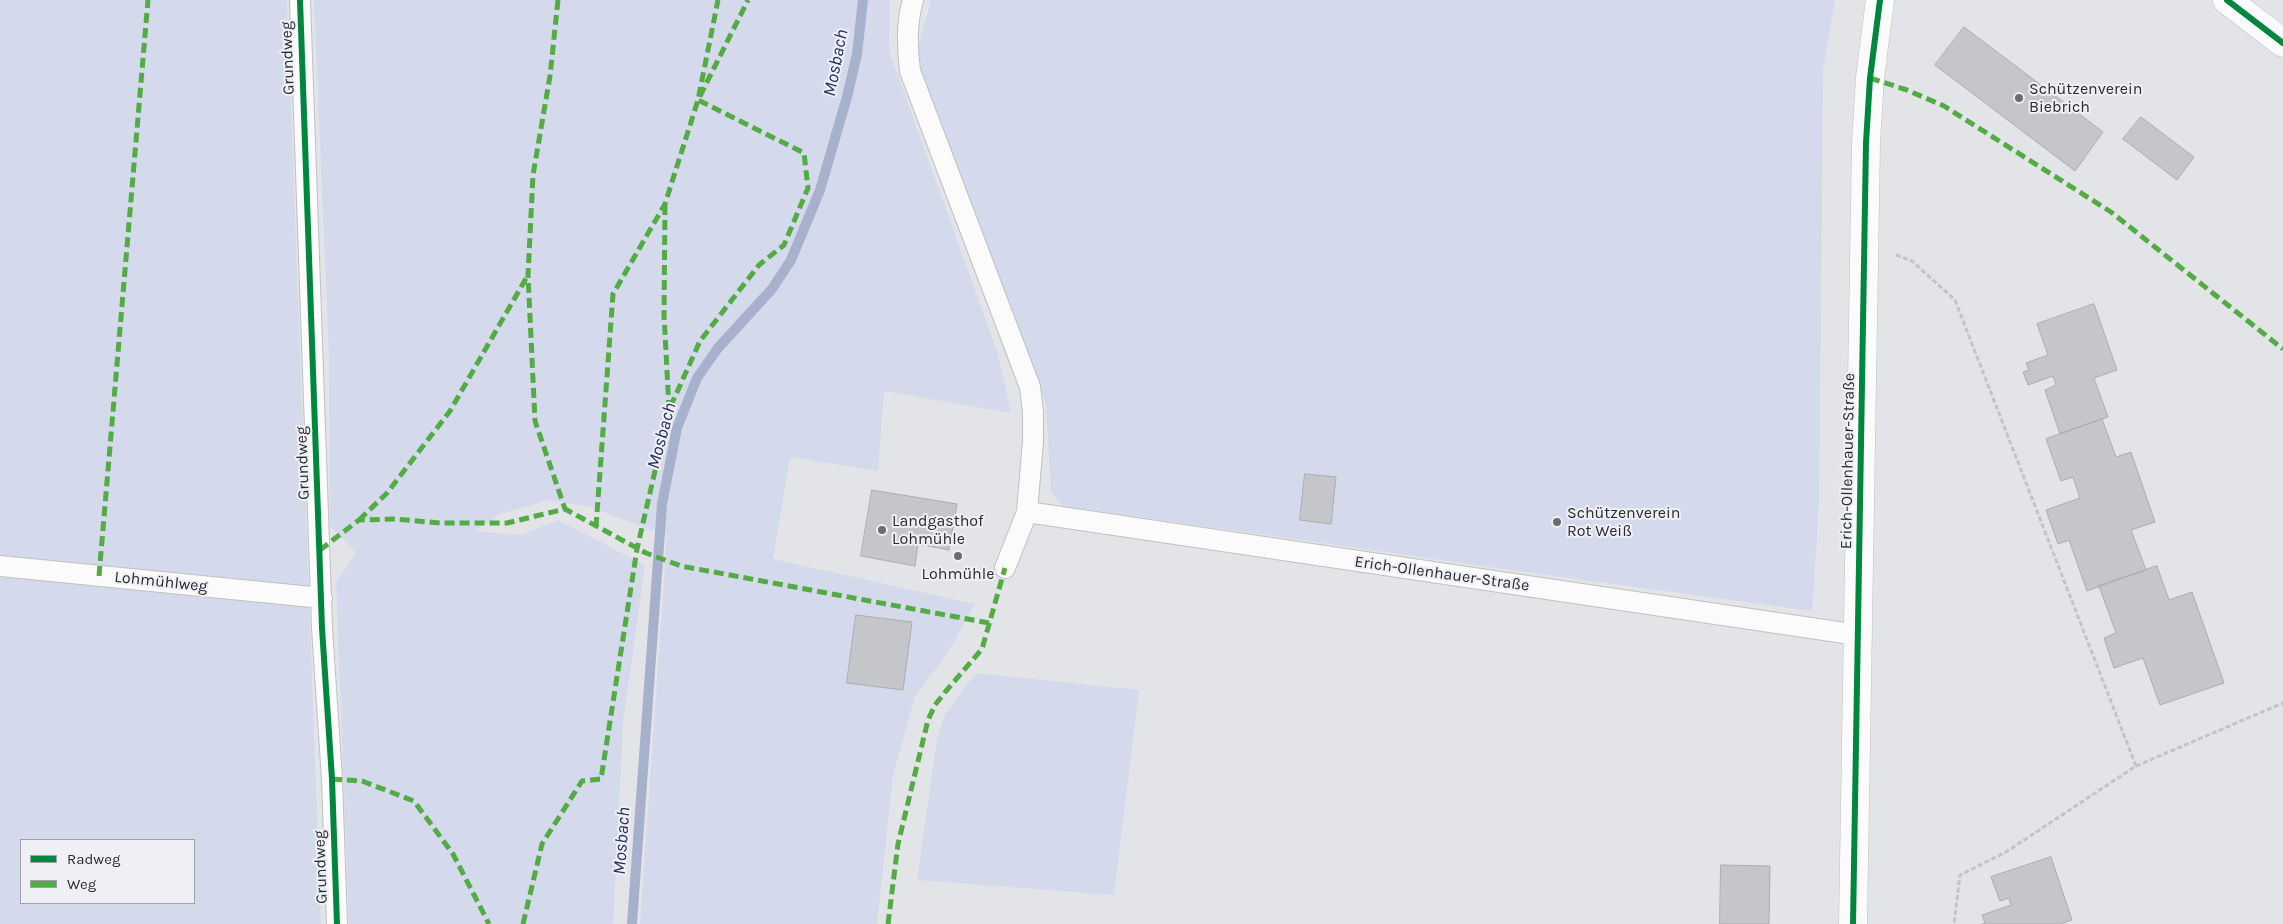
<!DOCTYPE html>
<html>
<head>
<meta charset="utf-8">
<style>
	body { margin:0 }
	#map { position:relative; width:2283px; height:924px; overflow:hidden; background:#e2e4e7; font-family:Karla,sans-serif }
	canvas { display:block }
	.legend { position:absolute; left:20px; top:839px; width:175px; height:65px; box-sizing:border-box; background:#eff0f6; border:1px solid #a0a1a6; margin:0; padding:6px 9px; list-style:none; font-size:15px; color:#2a2b2d }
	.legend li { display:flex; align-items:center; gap:10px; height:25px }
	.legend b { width:25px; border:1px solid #a0a1a6 }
</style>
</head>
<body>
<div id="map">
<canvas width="2283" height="924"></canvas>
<ul class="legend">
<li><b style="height:6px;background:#00873e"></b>Radweg</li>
<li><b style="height:6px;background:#53ab44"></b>Weg</li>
</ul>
</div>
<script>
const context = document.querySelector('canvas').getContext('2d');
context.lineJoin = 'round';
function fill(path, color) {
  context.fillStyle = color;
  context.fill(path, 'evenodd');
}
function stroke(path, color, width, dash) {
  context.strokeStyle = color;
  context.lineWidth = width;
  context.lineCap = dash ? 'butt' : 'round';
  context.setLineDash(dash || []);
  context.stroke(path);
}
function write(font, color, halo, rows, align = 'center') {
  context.font = font + ' Karla,sans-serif';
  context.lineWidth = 4;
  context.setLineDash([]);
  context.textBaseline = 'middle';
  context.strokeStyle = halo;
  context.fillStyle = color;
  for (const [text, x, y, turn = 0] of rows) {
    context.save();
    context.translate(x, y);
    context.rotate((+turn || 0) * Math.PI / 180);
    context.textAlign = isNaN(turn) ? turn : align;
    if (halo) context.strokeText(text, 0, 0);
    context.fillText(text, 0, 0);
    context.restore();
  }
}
fill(new Path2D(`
	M0,0H287L321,924H0ZM21,840H194V903H21Z
	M314,0H890L889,51L997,351L1011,413L884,391L878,471L790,457L773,559L975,604L947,654L915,696L893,775L877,924H640L667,536L590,507L549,500L500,514L474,531L522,535L558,520L645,565L623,723L613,924H349L336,583L356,553L330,526L329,354Z
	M931,0H1835L1823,69L1819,505L1812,611L1511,570L1063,506L1051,492L1046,404L916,56Z
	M976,673L1139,690L1114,895L917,880L937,739L945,714Z`), '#d4daec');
stroke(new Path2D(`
	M632,924L662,504L677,428L697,378L718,348L772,289L791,260L820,190L847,97L857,54L863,0`), '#a8b1cc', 10);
const building = new Path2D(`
	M1964,27L2103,132L2075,171L1935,65Z
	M2141,117L2194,157L2177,180L2123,139Z
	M2094,304L2117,370L2094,378L2108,417L2060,434L2045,390L2056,385L2053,376L2028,385L2023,372L2029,370L2026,363L2048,355L2037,324Z
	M2102,419L2116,457L2131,452L2155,522L2131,530L2146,570L2087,591L2069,540L2058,544L2046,510L2080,498L2073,477L2061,481L2046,439Z
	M1305,474L1336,477L1331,524L1300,520Z
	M872,490L957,504L949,550L918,544L915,566L861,556Z
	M2157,566L2169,600L2192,592L2224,683L2160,705L2143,658L2114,668L2104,638L2116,633L2099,586Z
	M856,615L912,622L903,690L847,683Z
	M2051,857L2072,920L2060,924H1982L1985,923L1982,915L2011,905L2009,898L2000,901L1991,877Z
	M1721,865L1770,866L1769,924H1720Z`);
fill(building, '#c5c6c9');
stroke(building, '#abacae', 1);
const lane = new Path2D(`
	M300,0L322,628L332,779L337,924
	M913,0C906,23 907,47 910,71L1030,387L1033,412V441L1027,512L1005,568
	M1027,512L1858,635
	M0,566L322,598`);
const street = new Path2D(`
	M2227,0L2283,43`);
const secondary = new Path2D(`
	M1853,924L1866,143L1870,78L1880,0`);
stroke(lane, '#bfc0c3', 22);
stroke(street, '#bfc0c3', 29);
stroke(secondary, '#bfc0c3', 29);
stroke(new Path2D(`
	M1896,255L1912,261L1955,300L2136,766L2006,852L1960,875L1954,924
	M2136,766L2283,703`), '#c4c4c5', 3, [5, 2.5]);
stroke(lane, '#fbfbfb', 20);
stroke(street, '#fbfbfb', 28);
stroke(secondary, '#fbfbfb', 28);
stroke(new Path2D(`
	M558,0L550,76L533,175L528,275L535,421L565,509
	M1870,78L1907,90L1944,106L2111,212L2283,349
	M665,205L664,315L669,408
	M359,520L387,493L450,411L528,275
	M596,527L613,294L665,204L698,100L718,0
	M320,550L359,520L395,519L440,523H507L565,509L646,553L681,566L989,623
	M99,576L148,0
	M332,779L362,781L414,801L453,854L489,924
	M523,924L542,844L582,781L601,779L637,549L669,410L700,341L759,265L784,245L808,188L804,153L698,100L748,0
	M888,924L898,844L928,720L935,705L946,691L982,649L1005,568`), '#53ab44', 5, [10, 5]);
stroke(new Path2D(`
	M300,0L322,628L332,779L337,924
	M2227,0L2283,43
	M1853,924L1866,143L1870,78L1880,0`), '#00873e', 6);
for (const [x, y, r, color] of [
	[2019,98,5,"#6a6c6e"],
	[1557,522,5,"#6a6c6e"],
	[882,530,5,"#6a6c6e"],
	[958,556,5,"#6a6c6e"]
]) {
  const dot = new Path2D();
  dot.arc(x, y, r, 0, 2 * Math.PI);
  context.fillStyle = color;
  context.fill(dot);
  stroke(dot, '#eff0f6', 2);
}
write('16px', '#2a2b2d', '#eff0f6', [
	["Grundweg",288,58,-92],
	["Erich-Ollenhauer-Straße",1848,461,-89],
	["Grundweg",303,463,-92],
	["Erich-Ollenhauer-Straße",1442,574,8],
	["Lohmühlweg",161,582,6],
	["Grundweg",321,867,-92]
]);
write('16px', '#2a2b2d', '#eff0f6', [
	["Schützenverein",2029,89],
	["Biebrich",2029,107],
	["Schützenverein",1567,513],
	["Rot Weiß",1567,531],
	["Landgasthof",892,521],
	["Lohmühle",892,539],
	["Lohmühle",958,574,"center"]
], 'left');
write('italic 18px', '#242d5f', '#eff0f6', [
	["Mosbach",836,63,-79],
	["Mosbach",662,436,-75],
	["Mosbach",622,841,-86]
]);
</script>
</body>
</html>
